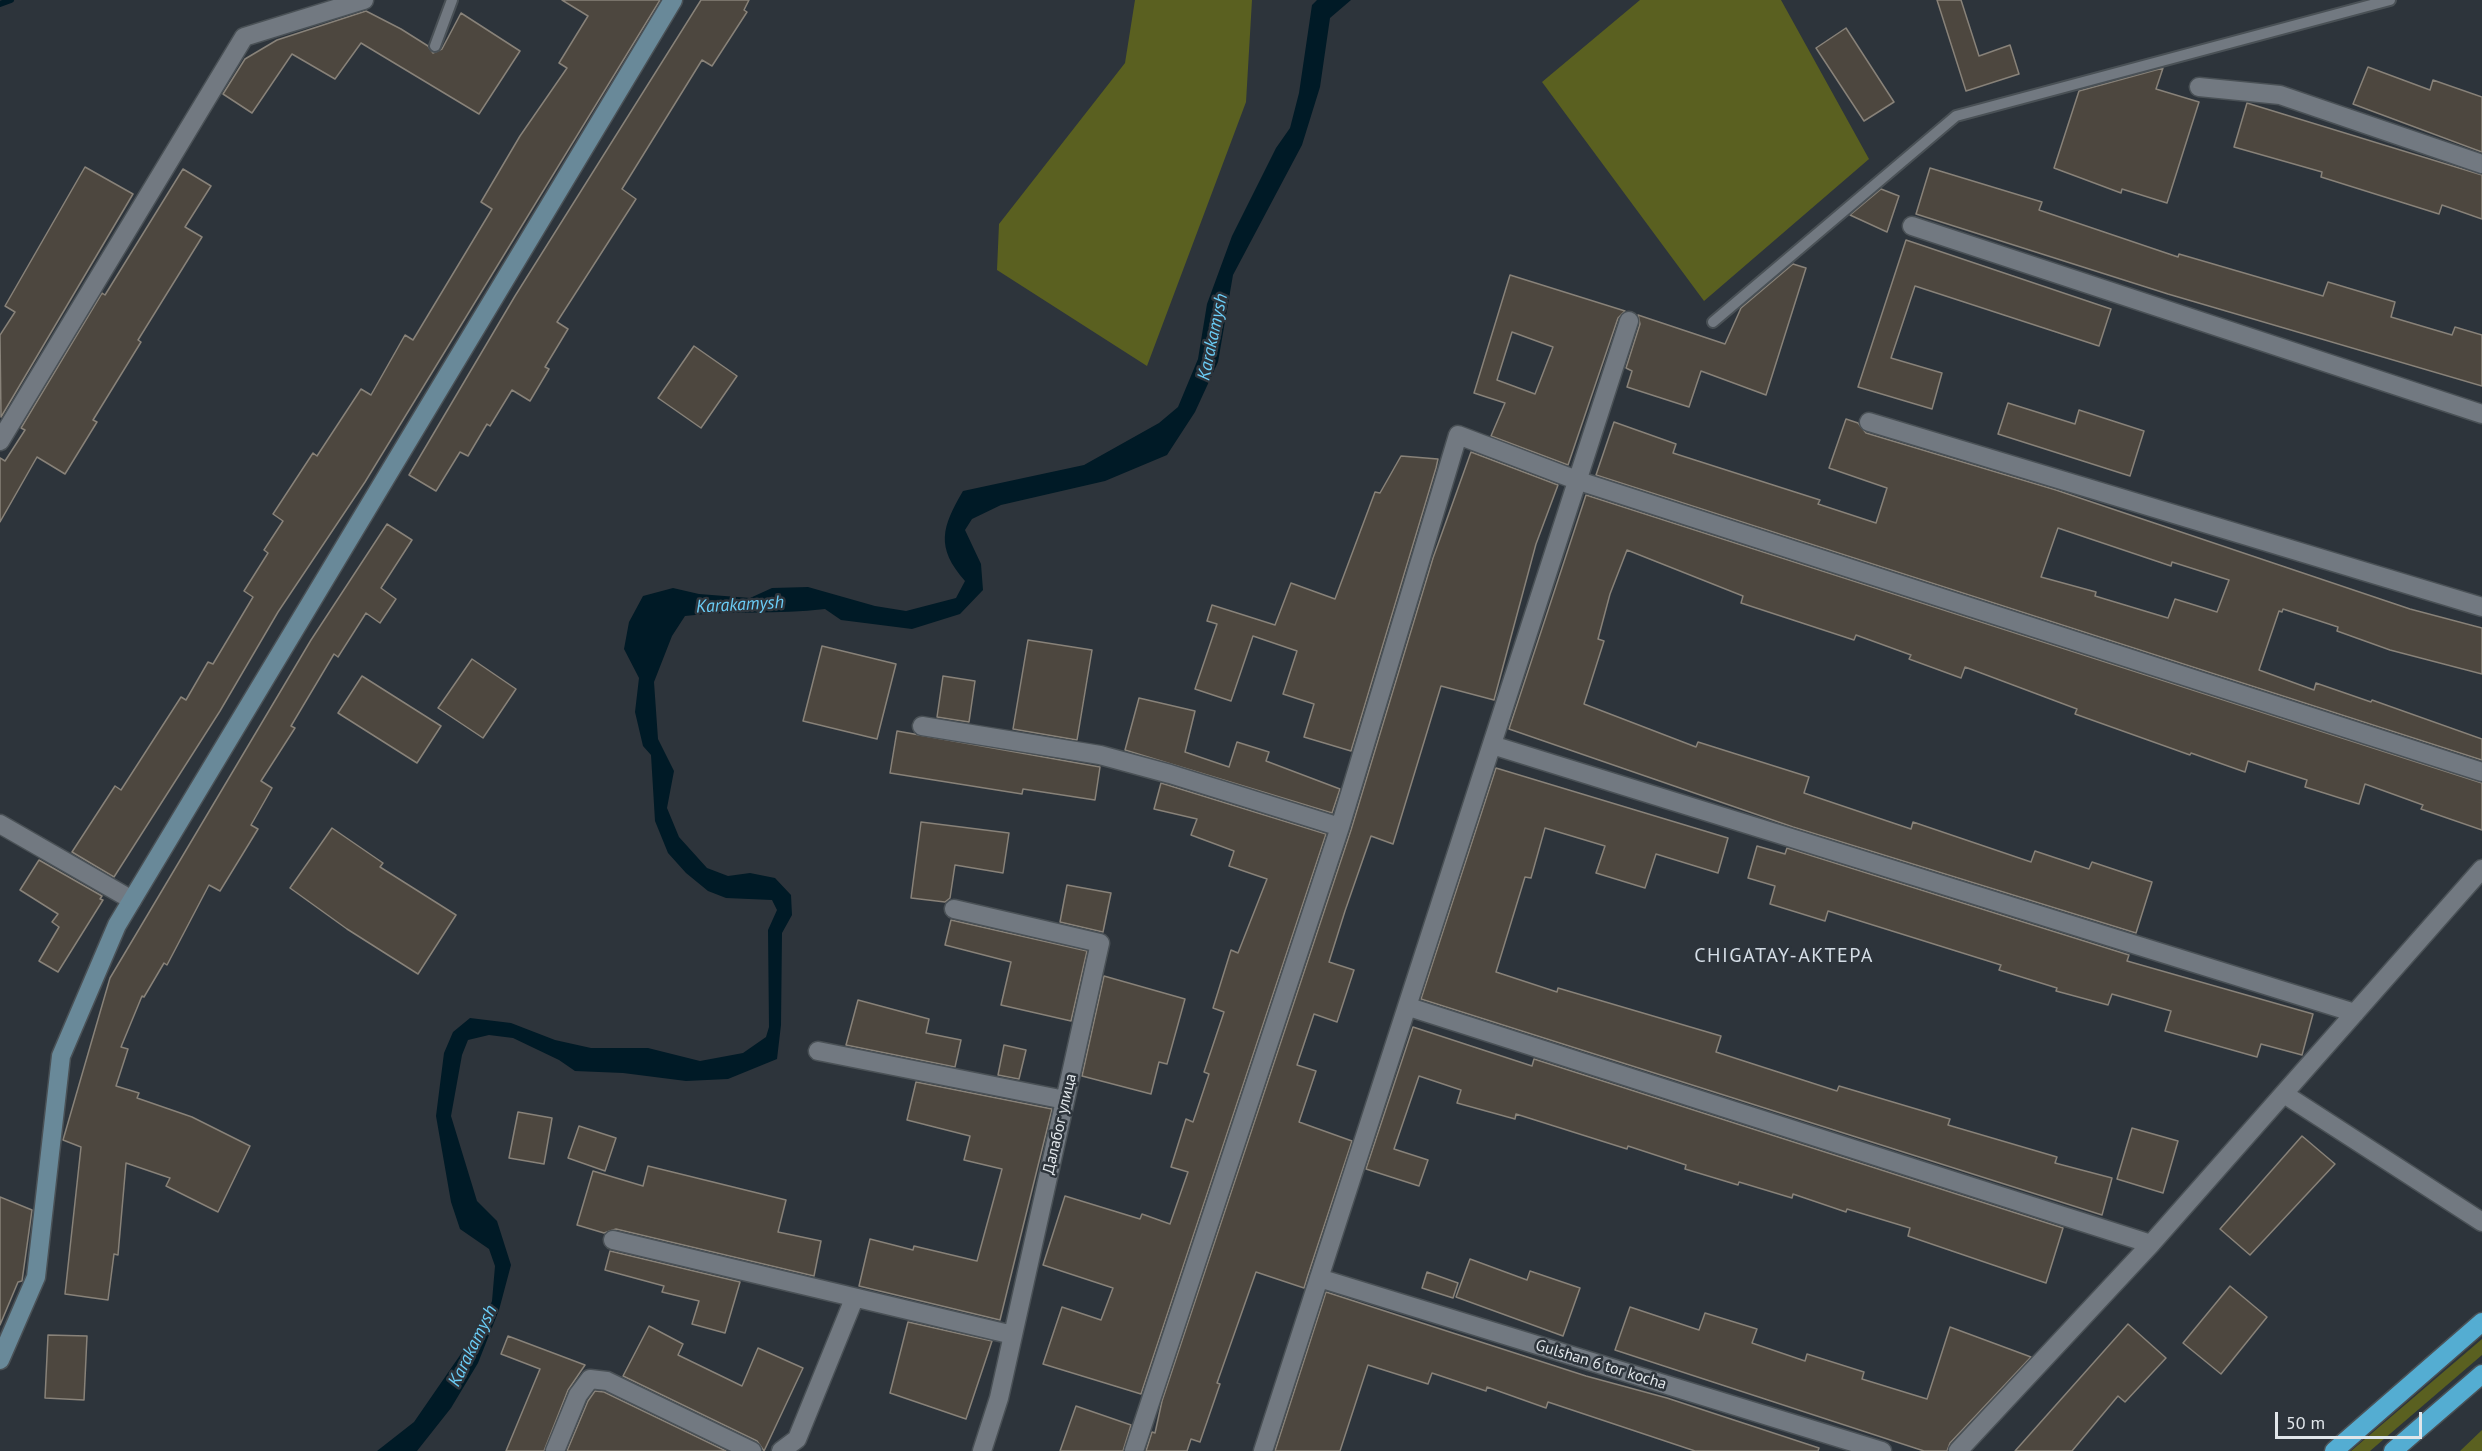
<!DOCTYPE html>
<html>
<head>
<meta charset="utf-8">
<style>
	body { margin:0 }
	#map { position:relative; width:2482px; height:1451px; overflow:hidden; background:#2d343b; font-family:"PT Sans",sans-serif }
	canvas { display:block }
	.scale { position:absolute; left:2275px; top:1412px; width:147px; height:27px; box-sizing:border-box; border:3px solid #e1e6ea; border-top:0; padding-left:8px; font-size:18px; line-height:21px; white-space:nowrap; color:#e1e6ea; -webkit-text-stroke:4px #2d343b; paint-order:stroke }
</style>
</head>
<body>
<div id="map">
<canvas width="2482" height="1451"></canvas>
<div class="scale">50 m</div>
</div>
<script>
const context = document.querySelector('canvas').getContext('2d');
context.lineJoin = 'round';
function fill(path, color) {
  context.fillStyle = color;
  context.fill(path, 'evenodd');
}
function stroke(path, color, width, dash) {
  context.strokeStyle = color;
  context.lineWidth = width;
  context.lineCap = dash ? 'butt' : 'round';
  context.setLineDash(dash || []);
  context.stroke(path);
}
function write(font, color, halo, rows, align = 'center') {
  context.font = font + ' "PT Sans",sans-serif';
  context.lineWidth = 5;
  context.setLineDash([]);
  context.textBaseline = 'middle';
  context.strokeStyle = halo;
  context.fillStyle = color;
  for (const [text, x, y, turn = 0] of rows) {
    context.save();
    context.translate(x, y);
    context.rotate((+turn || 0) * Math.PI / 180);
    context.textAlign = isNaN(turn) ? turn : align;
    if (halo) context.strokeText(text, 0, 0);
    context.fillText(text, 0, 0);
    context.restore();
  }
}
fill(new Path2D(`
	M1135,0H1252L1246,102L1147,366L997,270L999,224L1125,63Z
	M1640,0H1781L1869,159L1704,301L1542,82Z
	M2482,1339V1355L2370,1451H2351Z
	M2482,1430V1451H2460Z`), '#5a6020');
fill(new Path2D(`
	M1317,0H1351L1330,18L1320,87L1302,145L1233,275L1218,362L1195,412L1167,455L1105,481L1001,505L972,519L965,530L981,564L983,590L960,614L912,629L841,620L825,609C778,615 731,610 685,616L672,636L654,682L658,739L674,771L667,808L679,837L707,868L728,876L750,873L775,878L791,895L792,915L782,933L781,1025L777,1059L728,1079L686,1081L623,1073L575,1071L559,1060L513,1038L489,1035L468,1040L462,1055L451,1116L477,1201L497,1221L511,1265L499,1310L478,1363L451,1408L417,1451H377L414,1422L485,1319L492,1301L495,1266L489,1249L460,1229L451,1202L436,1116L444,1053L453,1032L470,1018L511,1023L555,1040L591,1048H648L700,1061L743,1053L766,1037L769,1027L768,930L777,910L772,900L726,898L708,891L686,873L668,853L655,821L651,755L643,746L635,712L639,678L624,649L629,622L643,596L673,588L699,594L750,598L772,588L808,587L875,606L906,611L956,598L965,581C935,547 942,527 963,491L1084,465L1159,423L1178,407L1198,359L1207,304L1232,236L1276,148L1290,128L1299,93L1312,5Z`), '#001a26');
stroke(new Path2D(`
	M0,4L11,0`), '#001a26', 6);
const building = new Path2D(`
	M562,0H660L365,482L278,612L220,711L114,877L72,852L115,786L121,790L181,697L186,700L208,662L213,664L253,597L244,591L268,553L264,550L283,521L273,514L313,453L317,456L361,389L371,395L405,335L413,340L492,209L481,202L520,136L567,68L559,63L588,16Z
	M701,0H749L744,10L747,12L712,66L702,60L622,189L636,199L557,322L568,329L545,367L549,369L530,401L512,390L490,426L487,424L468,456L460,452L436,491L409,475L515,296Z
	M1937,0H1961L1979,56L2010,45L2019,74L1966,91Z
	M366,11L401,29L428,46L433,53L442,49L461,13L520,51L479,114L361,43L335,79L292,54L252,113L223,94L245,59L277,40Z
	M1846,28L1894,102L1864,121L1816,48Z
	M2368,67L2430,90L2433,80L2482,97V152L2353,104Z
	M2163,68L2156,89L2199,102L2167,203L2122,189L2121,193L2054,168L2079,91Z
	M2247,103L2482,175V219L2442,205L2439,214L2321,177L2322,172L2234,147Z
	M85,167L133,194L1,417L0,335L15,312L5,306Z
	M1930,168L2042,202L2039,210L2178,257L2179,254L2323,296L2328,282L2395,302L2391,317L2452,335L2455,327L2482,335V386L2168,294L1916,214Z
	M183,169L211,186L185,227L202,237L138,340L141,342L93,420L97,422L65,474L37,457L0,522V458L5,461L25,430L21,428L102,293L105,295Z
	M1881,189L1899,196L1887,232L1850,215Z
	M1906,240L2111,309L2099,346L1915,286L1891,358L1942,373L1932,409L1858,387Z
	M1793,264L1806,268L1766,395L1701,371L1689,407L1627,387L1632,371L1626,368L1640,324L1638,315L1725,344L1741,308Z
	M1510,275L1625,311L1618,318L1568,465L1491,436L1505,403L1474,393ZM1512,332L1553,347L1535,394L1497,380Z
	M694,346L737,376L701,428L658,398Z
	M2008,403L2075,424L2079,410L2144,431L2130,476L1998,434Z
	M1846,419L1858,423L1866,433L2056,490L2410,609L2482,628V674L2390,650L2337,631L2338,627L2283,609L2282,612L2279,611L2259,670L2314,690L2316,683L2371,702L2372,700L2482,739V760L1596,475L1614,422L1676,444L1673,453L1820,500L1818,504L1876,523L1887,488L1829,468ZM2058,528L2171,566L2172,562L2229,580L2217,612L2175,599L2168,618L2095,596L2096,592L2041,577Z
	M1471,452L1558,485L1536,544L1494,700L1441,686L1393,844L1371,836L1345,911L1329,962L1354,970L1337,1022L1314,1014L1297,1065L1316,1071L1299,1122L1352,1141L1308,1275L1304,1288L1256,1272L1217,1383L1220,1384L1200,1442L1191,1439L1187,1451H1146L1152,1432L1155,1433L1162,1401L1351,830L1433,558Z
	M1401,456L1438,459L1436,468L1351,751L1304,737L1314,704L1283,694L1297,651L1253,636L1231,701L1195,689L1217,624L1207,621L1212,605L1275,625L1291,583L1335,599L1375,492L1380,493Z
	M1586,495L2482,783V830L2421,809L2423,805L2365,784L2359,804L2305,787L2307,780L2248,761L2245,772L2191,753L2190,755L2075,714L2077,709L1965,667L1961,678L1909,659L1911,655L1856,635L1854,640L1741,603L1743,596L1627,550L1610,594L1598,639L1604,641L1584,704L1696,747L1698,742L1809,777L1804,793L1911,829L1913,822L2031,862L2035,851L2089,869L2092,862L2152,882L2136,933L1793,827L1509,729Z
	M387,524L412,540L381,588L396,599L380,623L366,613L338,657L334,654L291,726L295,728L261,781L272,788L251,825L258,829L220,891L209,885L167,965L164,963L144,997L142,996L121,1047L128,1049L116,1086L139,1093L137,1098L192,1117L250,1146L218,1212L166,1186L170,1178L126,1163L118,1255L114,1254L108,1300L65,1294L81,1147L63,1140L110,978L311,640Z
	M1028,640L1092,650L1077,740L1013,729Z
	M822,646L896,664L877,739L803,721Z
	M472,659L516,689L483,738L438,708Z
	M362,676L441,726L417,763L338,713Z
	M943,676L975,681L969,722L937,717Z
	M1139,698L1195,711L1185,752L1229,767L1237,742L1269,752L1266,761L1340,789L1332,813L1125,750Z
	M897,731L1100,767L1095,800L1023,789L1022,794L890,773Z
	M1496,768L1728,838L1718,873L1656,854L1645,888L1596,873L1605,846L1545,828L1531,878L1525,877L1496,972L1557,992L1558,988L1721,1036L1716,1052L1837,1091L1839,1086L1950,1119L1948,1125L2057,1157L2055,1163L2112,1178L2102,1215L1421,999Z
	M1161,783L1326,834L1141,1394L1043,1364L1062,1307L1101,1320L1113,1288L1043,1265L1065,1196L1140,1219L1142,1214L1170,1224L1188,1172L1171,1167L1186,1119L1193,1122L1209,1074L1204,1072L1224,1012L1213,1008L1231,950L1238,953L1267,879L1229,866L1234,851L1191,835L1197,819L1154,809Z
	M921,822L1009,833L1003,873L955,865L950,898L945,902L911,898Z
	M332,828L383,863L380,867L456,915L418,974L347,929L290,888Z
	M1757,846L1785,854L1787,848L2129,955L2127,961L2313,1014L2302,1055L2261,1044L2257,1057L2165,1031L2171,1011L2112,994L2108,1005L2056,991L2057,988L1999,970L2001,965L1828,911L1825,921L1770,904L1775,886L1748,878Z
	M39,860L102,896L100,899L103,900L58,972L39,961L59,927L52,922L58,914L20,890Z
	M1067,885L1111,893L1103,932L1060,922Z
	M951,920L1087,951L1071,1021L1001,1005L1011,962L945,945Z
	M1104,976L1185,999L1167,1064L1159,1062L1151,1094L1082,1076Z
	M858,1000L929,1019L926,1033L961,1040L955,1067L846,1045Z
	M1413,1027L1532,1066L1534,1059L2063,1228L2046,1283L1908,1236L1910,1228L1847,1209L1846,1212L1793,1194L1792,1198L1739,1182L1738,1185L1685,1169L1686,1165L1628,1146L1627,1149L1516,1114L1515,1119L1457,1103L1461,1090L1419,1076L1394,1149L1428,1160L1419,1186L1366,1169Z
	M1004,1045L1026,1050L1019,1079L998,1075Z
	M916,1082L1052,1109L1000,1320L859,1286L870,1239L913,1250L914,1246L977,1261L1002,1169L964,1160L970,1136L907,1120Z
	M518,1112L552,1118L544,1164L509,1158Z
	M579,1126L616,1138L605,1171L568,1158Z
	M2132,1128L2178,1141L2163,1193L2117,1179Z
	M2302,1136L2335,1164L2250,1255L2220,1229Z
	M648,1166L786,1200L778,1232L821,1241L814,1276L616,1229L604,1233L577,1225L593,1171L643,1186Z
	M0,1197L32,1210L22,1281L18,1282L0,1325Z
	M610,1251L740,1282L725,1333L692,1324L699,1301L662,1292L664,1286L605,1270Z
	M1470,1259L1527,1280L1530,1271L1580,1288L1563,1336L1456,1297Z
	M1427,1272L1458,1283L1453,1298L1422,1288Z
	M2230,1286L2267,1317L2221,1374L2183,1343Z
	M1326,1292L1586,1376L1667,1398L1819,1448L1818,1451H1695L1548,1402L1546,1408L1487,1387L1486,1391L1432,1373L1428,1384L1368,1365L1340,1451H1275Z
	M1630,1307L1699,1330L1705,1313L1757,1329L1752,1343L1805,1361L1807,1354L1864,1372L1862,1379L1927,1399L1950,1327L2031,1357L1950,1443L1947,1451H1924L1615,1350Z
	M908,1322L992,1341L966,1419L890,1393Z
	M2128,1324L2166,1358L2125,1402L2118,1396L2072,1451H2015Z
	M649,1326L683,1344L678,1355L742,1386L758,1348L803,1368L764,1451L757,1441L623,1376Z
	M48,1335L87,1336L84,1400L45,1398Z
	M508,1336L585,1365L568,1390L544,1451H506L540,1369L501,1354Z
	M595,1391L604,1392L726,1451H567L588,1401Z
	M1076,1406L1131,1425L1123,1451H1060Z`);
fill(building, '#4d473f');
stroke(building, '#888279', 1.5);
const lane = new Path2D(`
	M435,46L452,0
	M1713,322L1956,116L2390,0`);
const street = new Path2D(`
	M2199,87L2280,95L2482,164
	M1912,226L2482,414
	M1869,422L2482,607
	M0,441L244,37L364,0
	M922,726L1100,755L1170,774L1340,827
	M1492,745L2355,1013
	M0,824L132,900
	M954,909L1100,943L999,1398L982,1451
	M1409,1007L2151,1244
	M818,1051L1065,1100
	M2284,1094L2482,1222
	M613,1240L1013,1335
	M1319,1278L1882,1451
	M555,1451L578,1395L590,1379L607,1381L752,1451
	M781,1451L797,1439L854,1299
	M1134,1451L1340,827L1458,435L1579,481L2482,772
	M1263,1451L1629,321
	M1958,1451L2151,1244L2482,869`);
const secondary = new Path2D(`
	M0,1360L36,1277L61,1056L117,925L673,0`);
const highway = new Path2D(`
	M2334,1451L2482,1322
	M2393,1451L2482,1374`);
stroke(lane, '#4a5156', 14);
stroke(street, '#4a5156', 21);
stroke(secondary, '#4a5156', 21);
stroke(highway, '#4a5156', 21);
stroke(lane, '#727981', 10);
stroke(street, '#727981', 18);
stroke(secondary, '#698999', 18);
stroke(highway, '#54add2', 18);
write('16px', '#e1e6ea', '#2d343b', [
	["Далабог улица",1060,1124,-77],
	["Gulshan 6 tor kocha",1601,1365,17]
]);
write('italic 18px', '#6bcef8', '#2d343b', [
	["Karakamysh",1213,337,-78],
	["Karakamysh",740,605,-3],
	["Karakamysh",473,1346,-64]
]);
context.letterSpacing = '1.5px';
write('20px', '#d5dee7', '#2d343b', [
	["CHIGATAY-AKTEPA",1784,956]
]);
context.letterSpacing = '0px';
</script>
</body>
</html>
